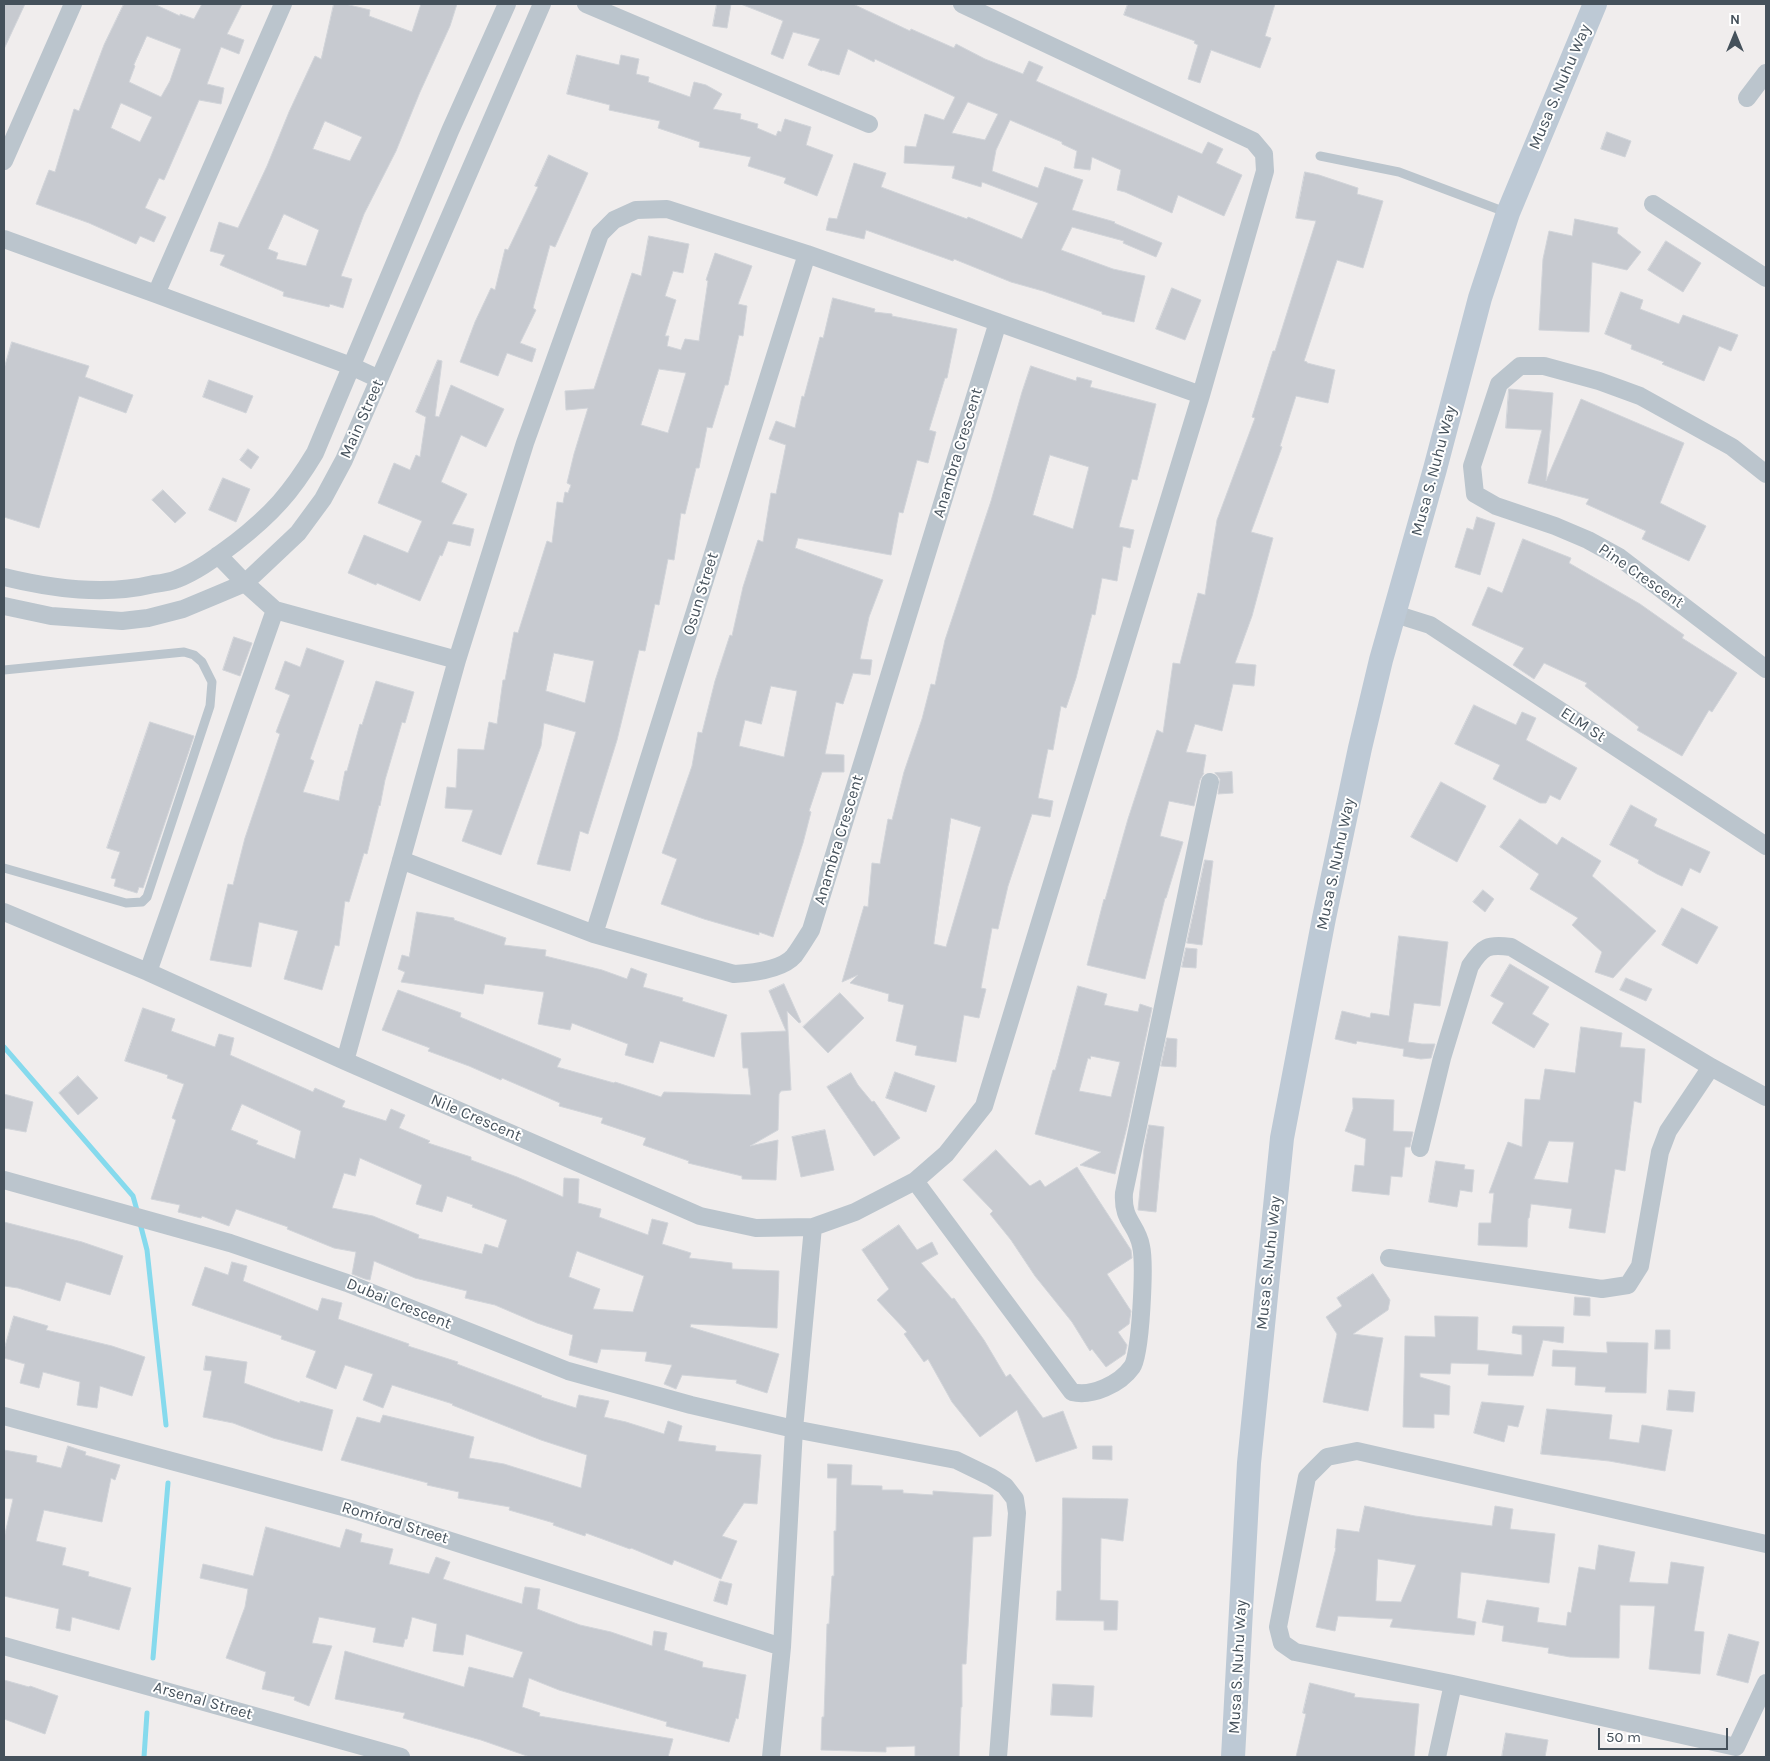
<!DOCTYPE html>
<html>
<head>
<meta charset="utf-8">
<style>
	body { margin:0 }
	#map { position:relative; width:1770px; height:1761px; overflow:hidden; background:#f0eded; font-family:Karla,sans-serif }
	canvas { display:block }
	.frame { position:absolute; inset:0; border:5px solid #45515b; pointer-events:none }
	.north { position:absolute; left:1710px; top:10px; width:50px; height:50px; -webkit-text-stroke:4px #fff; paint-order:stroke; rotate:0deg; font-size:14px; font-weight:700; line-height:20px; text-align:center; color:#45515b }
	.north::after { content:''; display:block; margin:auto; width:18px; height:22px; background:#45515b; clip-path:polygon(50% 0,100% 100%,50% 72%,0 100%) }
	.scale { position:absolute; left:1598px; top:1728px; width:130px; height:22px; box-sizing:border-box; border:2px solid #45515b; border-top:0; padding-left:6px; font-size:15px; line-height:18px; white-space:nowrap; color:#45515b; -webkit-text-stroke:4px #fff; paint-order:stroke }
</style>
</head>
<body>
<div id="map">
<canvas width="1770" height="1761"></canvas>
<div class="frame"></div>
<div class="north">N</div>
<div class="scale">50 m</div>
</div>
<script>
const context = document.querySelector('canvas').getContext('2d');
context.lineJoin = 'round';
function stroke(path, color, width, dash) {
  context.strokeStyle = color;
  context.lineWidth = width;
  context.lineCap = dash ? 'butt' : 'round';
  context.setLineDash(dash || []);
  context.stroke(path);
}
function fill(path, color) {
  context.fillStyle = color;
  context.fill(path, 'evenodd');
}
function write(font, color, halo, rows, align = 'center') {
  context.font = font + ' Karla,sans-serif';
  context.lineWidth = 4;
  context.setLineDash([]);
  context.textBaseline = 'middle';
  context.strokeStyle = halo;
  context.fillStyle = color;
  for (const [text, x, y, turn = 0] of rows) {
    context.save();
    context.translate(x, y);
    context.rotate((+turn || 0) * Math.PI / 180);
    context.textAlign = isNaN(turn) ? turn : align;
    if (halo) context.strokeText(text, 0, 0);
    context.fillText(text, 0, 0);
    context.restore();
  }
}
stroke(new Path2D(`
	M4,1047L133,1196L138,1214
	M140,1223L147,1250L166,1425
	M153,1658L168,1483
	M144,1757L147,1713`), '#86daed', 5);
const building = new Path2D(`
	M4,4H25L4,49Z
	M124,4H154L180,16V14L194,19L202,4H242L227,34L244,40L239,54L221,47L207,84L224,88L221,104L199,100L164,180L159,178L145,208L166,217L154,242L140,236L136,244L89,223L36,204L49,170L55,172L74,109L79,111L104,45ZM147,36L181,49L170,81L161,97L129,82L135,66L134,65ZM121,103L152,117L140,142L111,128Z
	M334,4H345L370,10L369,16L412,32L421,4H457L450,26L420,92L396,151L364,214L341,276L352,279L343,308L330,304L329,307L283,296L284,292L220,265L225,255L210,251L219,222L238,228L267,166L289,112L315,56L321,59ZM325,121L362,137L350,161L313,149ZM284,214L319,230L306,266L276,259L278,253L268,249Z
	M717,4H731L727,28L713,26Z
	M741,4H853L910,31L911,29L954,48L956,44L985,59L1023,74L1029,61L1043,67L1036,81L1202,154L1208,142L1223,149L1216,163L1242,175L1224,216L1178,195L1172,213L1125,192L1117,190L1121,170L1092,157L1090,170L1074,168L1077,151L1062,144V142L1010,120L996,150L992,171L1038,188L1045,167L1083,180L1072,210L1115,222L1114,223L1162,243L1156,257L1123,243L1124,241L1072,227L1061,250L1113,269L1145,276L1134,322L1102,314V312L1043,291L1011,282L954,259L953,261L866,230L864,239L826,230L829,218L837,219L854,163L886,173L881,187L967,219L968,217L1022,239L1038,203L982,182L981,187L952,178L955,166L904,163L905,146L916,147L925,114L944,120L955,97L875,59L874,62L848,49L839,75L822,70V71L808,65L820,39L793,32L783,59L771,54L783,21ZM968,102L998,114L985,140L952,133Z
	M1128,4H1275L1265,36L1271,38L1260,68L1211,50L1200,83L1188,79L1198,45L1194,43L1195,41L1124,15Z
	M577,55L619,65L621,55L639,59L636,74L649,77L648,82L690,97L694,82L706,85L722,94L713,109L741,114L740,119L758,124L757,128L776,136L778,131L781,132L785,119L811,127L806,145L833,155L817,196L784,183L786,178L748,166L751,157L699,147L700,142L658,128L660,121L609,110L610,105L567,94Z
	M1607,132L1631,141L1625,157L1601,149Z
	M549,155L588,173L555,247L550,245L533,308L536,310L520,343L536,349L532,362L507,353L498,376L460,362L475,322L491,288L495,290L505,249L508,250L538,187L535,186Z
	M1305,172L1319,175L1358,188L1357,194L1383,201L1363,268L1337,260L1304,361L1307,362V363L1335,370L1328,403L1296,396L1280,446L1282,447L1251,532L1273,538L1252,616L1235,663L1256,665L1254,686L1233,684L1222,731L1195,724L1186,752L1206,755L1203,773H1204L1200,780L1194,806L1169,801L1160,836L1183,842L1166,898H1165L1145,979L1087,965L1104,899L1105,900L1128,819L1157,730L1163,733L1173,663L1180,664L1198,593L1205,595L1217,520L1255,418L1252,417L1273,351H1275L1316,221L1296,218Z
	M1575,219L1618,228L1617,233L1641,252L1627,270L1592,262L1589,332L1539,330L1543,259L1549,231L1572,236Z
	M649,236L689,244L683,273L673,271L665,296L676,300L665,336H669L667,346L681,350L685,339L699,341L708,281L706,280L715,253L752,266L738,304L747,306L743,336L739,335L728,385H725L712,428L707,427L699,468H696L685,514L681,513L674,560L668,559L659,605L655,604L645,651L639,650L617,740L588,834L580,831L570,871L537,864L576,732L544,723L541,746L501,855L462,841L473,810L445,808L447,787L456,788L458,749L484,750L489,722L497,724L503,680H505L514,632L518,633L547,541L552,543L557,502L563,503L565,492L568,493L571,485L567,483L574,454L588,408L566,410L565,391L594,389L632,273L641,276ZM659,369L686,373L668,433L641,425ZM554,653L594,661L585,703L546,691Z
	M1666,241L1701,263L1683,292L1648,270Z
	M1172,288L1201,300L1185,340L1156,329Z
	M1621,292L1643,300L1640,309L1679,324L1683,315L1738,335L1731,351L1719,346L1704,381L1662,364L1664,362L1631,349L1632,345L1605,334Z
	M833,298L875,309L874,312L892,314V316L957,329L947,378H945L929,430L936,432L928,463L917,460L903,513L899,512L891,555L798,538L795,548L883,580L869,617L860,659L872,660L870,675L853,673L843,704L836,702L825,754L844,755V772H822L809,811L811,812L803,843L773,937L759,932V935L704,919L661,904L677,859L662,853L692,766L698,732L702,733L715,681L730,635L732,636L743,587L758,540L763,542L771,493L776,494L786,445L769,439L776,421L795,428L802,396L804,397L820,337L823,338ZM771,686L797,691L784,757L739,746L745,720L761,724Z
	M12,342L89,366L85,377L133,395L126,413L79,396L39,528L4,517V369Z
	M438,360L442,361L435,416L439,417L451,385L504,409L486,447L461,435L441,482L467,494L452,524L474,529L470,546L448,541L442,556L440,555L420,601L377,583L376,585L348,573L364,535L408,553L422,521L378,503L394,463L410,470L416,455L420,457L426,417L416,412Z
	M1031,366L1076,381L1077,377L1092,381L1090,387L1156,404L1137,480L1132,479L1119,527L1134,530L1130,548L1123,546L1117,581L1102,578L1095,615L1092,614L1076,678L1066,708L1061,706L1053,750L1048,749L1038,798L1053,801L1050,817L1032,814L1008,886L998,929L992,928L981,988L986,989L979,1018L964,1015L956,1062L915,1055L917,1046L896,1041L904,1005L888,1001L889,994L850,983L858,975L842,982L864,906L868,907L872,863L880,864L888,819L892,820L904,772L922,719L931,684L935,685L945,640L991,501L1022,392ZM1050,455L1089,467L1073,529L1033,515ZM951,818L981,827L946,947L934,944Z
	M209,380L253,396L246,413L203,397Z
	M1509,389L1553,393L1546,481L1581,399L1684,443L1660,503L1706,526L1689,561L1642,539L1646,531L1586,504L1589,499L1528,483L1542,430L1506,428Z
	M248,449L259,457L251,469L240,460Z
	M223,478L250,489L236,522L209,510Z
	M163,490L186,513L175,523L152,500Z
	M1477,517L1495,523L1480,575L1455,567L1467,528L1473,530Z
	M1523,539L1571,558L1569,563L1640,604L1684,635L1682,638L1737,673L1712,712L1709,710L1682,756L1637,730L1639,727L1585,686L1587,683L1544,663L1534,679L1513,665L1524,648L1472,625L1488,587L1502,593Z
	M234,637L252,643L240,676L223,670Z
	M307,648L344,661L310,759L314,761L303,792L339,801L345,771H347L360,724L362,725L376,681L414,692L405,723L402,722L385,780L380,806L379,805L367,854L364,853L349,902L345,901L339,946L335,945L322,990L284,979L298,931L259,922L251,967L210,960L228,884L233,885L245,838L280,734L276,732L290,695L275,689L285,661L300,667Z
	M1474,705L1516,725L1522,712L1536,718L1526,740L1577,768L1560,800L1550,795L1546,803H1540L1493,779L1500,765L1455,744Z
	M150,722L194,736L143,888L139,887L137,893L114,886L116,879L111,878L120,852L107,848Z
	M1232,772L1233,793L1218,794L1220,779L1215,773Z
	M1441,782L1486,806L1457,862L1411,837Z
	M1631,805L1657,819L1654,826L1710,852L1700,873L1690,868L1682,886L1657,874L1638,863L1639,860L1610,845Z
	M1520,819L1557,845L1562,837L1601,861L1592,876L1656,931L1613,978L1595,972L1602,952L1572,925L1578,918L1530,889L1539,874L1500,847Z
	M1205,860L1213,861L1202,945L1187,943Z
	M1483,890L1494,899L1485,912L1473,902Z
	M1682,908L1718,927L1697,964L1662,945Z
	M417,912L454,918V920L506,938L504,945L546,950L545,956L602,970L627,979L631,968L647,974L643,987L683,998L682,1001L727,1015L714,1057L660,1041L653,1063L625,1055L628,1044L572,1023L570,1030L538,1024L544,992L485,984L483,994L401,982L405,972L398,969L402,955L409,957Z
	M1399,936L1448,942L1440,1006L1414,1003L1408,1042L1422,1044H1435L1431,1058L1421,1059L1403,1056L1404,1049L1357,1041L1356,1044L1335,1039L1342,1011L1370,1018L1371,1013L1389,1016Z
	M1186,948L1197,949L1196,968L1182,967Z
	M1510,964L1549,987L1532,1014L1549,1024L1534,1048L1492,1023L1504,1003L1491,996Z
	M1626,978L1652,989L1646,1001L1620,990Z
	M784,984L801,1022L799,1023L787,1011L791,1090L781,1091L779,1094L778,1130L750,1146L778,1140L776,1180L742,1179V1176L688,1163L689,1161L643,1145L646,1138L601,1123L603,1118L559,1106L560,1103L502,1078L501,1080L469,1066L428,1051L430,1048L382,1030L398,990L461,1013L460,1017L561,1059L557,1067L614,1083L615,1082L661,1097L664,1092L751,1095L748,1068H743L741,1033L786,1031L769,991Z
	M1078,986L1107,994L1104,1005L1138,1012L1140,1004L1152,1008L1127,1127L1115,1174L1080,1165L1101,1152L1035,1134L1053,1070H1055ZM1091,1056L1120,1062L1111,1097L1079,1091L1088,1058L1090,1059Z
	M840,993L864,1018L828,1053L803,1027Z
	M143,1008L175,1019L171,1031L215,1047L219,1034L234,1038L230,1055L313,1092L315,1088L345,1101L342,1107L386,1121L391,1109L405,1115L399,1128L430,1141L428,1143L471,1157V1160L517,1177L563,1197L564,1178L579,1179L578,1203L601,1209L599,1217L648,1235L652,1219L668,1223L662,1244L691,1253L689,1258L732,1263V1269L779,1271L777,1328L691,1324L690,1327L779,1354L767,1393L736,1383L737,1380L682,1375L676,1389L664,1384L672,1365L645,1361L647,1352L601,1349L597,1363L569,1355L573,1335L537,1323L495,1305L465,1298L467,1291L415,1278L374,1261L370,1280L365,1279L352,1274L356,1252L334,1248L287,1229L288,1227L236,1209L229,1226L202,1216L201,1218L178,1212L180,1205L151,1199L176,1120L172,1118L184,1084L167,1078L168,1075L125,1061ZM242,1104L301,1131L295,1159L256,1144L258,1141L231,1130ZM360,1158L422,1185L416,1204L442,1212L447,1196L473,1205L472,1207L507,1220L498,1248L485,1244L482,1254L418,1238L419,1235L373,1216L332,1208L344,1173L355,1176ZM577,1251L644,1276L633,1312L593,1309L600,1289L569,1277Z
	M1581,1027L1622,1033L1620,1047L1645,1049L1641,1103L1634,1101L1625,1171L1615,1169L1605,1233L1569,1228L1572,1209L1531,1204L1529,1218H1528L1527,1247L1478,1245L1479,1223H1491L1494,1193H1489L1508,1142L1522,1147L1525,1099L1540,1100L1545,1069L1575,1073ZM1549,1141L1574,1142L1568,1183L1534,1179Z
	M1167,1038L1177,1039L1176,1067L1161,1066Z
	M895,1072L935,1086L926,1112L886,1098Z
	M851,1073L858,1085L872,1102L874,1101L900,1138L874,1156L827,1087Z
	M78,1076L98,1098L78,1115L59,1093Z
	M4,1094L33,1102L26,1132L4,1128Z
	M1353,1098L1394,1100L1393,1131L1413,1132L1410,1147H1405L1402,1177L1391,1176L1389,1195L1352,1191L1355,1165L1364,1166L1366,1139L1345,1131L1353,1109Z
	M1149,1125L1164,1127L1156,1212L1138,1210L1144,1149Z
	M825,1130L834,1170L801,1177L792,1137Z
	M996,1150L1030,1186L1040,1180L1045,1187L1077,1167L1131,1250L1132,1258L1107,1274L1131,1311L1129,1324L1118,1332L1127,1345L1125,1354L1106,1367L1092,1349L1090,1351L1072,1322L1035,1276L1011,1240L990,1214L993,1211L963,1180Z
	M1436,1161L1465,1165L1464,1169L1474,1170L1472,1192L1460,1190L1457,1207L1429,1202Z
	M4,1222L82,1242L123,1256L110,1295L66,1282L60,1301L18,1288L4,1286Z
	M899,1225L917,1250L932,1242L938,1254L921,1263L952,1299L954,1298L984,1340L1006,1377L1010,1374L1043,1418L1063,1411L1077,1448L1036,1462L1017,1410L980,1437L952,1402L928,1359L924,1362L904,1334L907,1332L877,1300L889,1289L862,1250Z
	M232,1262L247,1266L243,1281L318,1311L322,1298L342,1303L338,1319L409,1344L408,1346L458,1362L457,1364L542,1396L541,1397L576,1408L579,1395L609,1401L604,1417L626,1422L664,1434L668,1421L682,1426L678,1441L716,1446L715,1451L761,1455L757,1504L744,1503L722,1536L737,1541L721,1579L674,1560L672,1565L631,1548L630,1549L586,1533L585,1536L553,1525L554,1523L509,1510L510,1507L458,1498L459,1492L427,1485L428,1483L341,1460L357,1417L380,1423L383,1415L474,1437L469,1458L504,1464L581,1488L587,1455L541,1440L452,1405L453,1404L392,1385L383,1408L363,1400L373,1374L345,1365L336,1389L306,1377L316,1351L281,1339L282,1336L192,1305L205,1267L228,1275Z
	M1373,1274L1390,1300L1388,1310L1353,1334L1383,1338L1368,1411L1323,1402L1337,1334L1326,1317L1342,1306L1337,1298Z
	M1575,1297L1590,1298V1316L1574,1315Z
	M14,1316L48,1326L46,1330L112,1346L145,1357L132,1396L100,1386L97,1408L77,1405L80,1382L43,1372L39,1388L20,1383L25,1364L4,1358V1350Z
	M1435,1316L1478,1317L1477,1350L1522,1355V1335L1512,1333L1513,1326L1564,1327L1563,1343L1543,1340L1533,1376L1488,1375L1489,1364L1451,1363L1450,1374L1420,1373V1377L1450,1386L1449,1415L1434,1414V1428L1403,1427L1405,1336L1435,1337Z
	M1656,1330H1670V1349H1655Z
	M1607,1342L1648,1343L1646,1393L1605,1392L1606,1387L1575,1385L1576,1367L1552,1366L1553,1350L1607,1353Z
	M206,1356L247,1362L244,1383L300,1403V1401L333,1410L322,1451L273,1438L233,1423L203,1417L212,1371L204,1370Z
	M1669,1390L1695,1392L1693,1412L1667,1410Z
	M1482,1402L1524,1406L1518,1427L1508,1425L1504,1442L1474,1433Z
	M1547,1409L1612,1415L1609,1439L1639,1443L1642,1425L1672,1430L1665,1471L1609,1461L1541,1454Z
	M68,1446L86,1452L85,1455L120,1465L115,1480L111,1478L102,1522L44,1510L36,1541L66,1548L62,1565L89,1572L88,1576L131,1588L119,1630L72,1617L70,1631L56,1628L59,1609L4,1596V1538L13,1499L4,1498V1450L37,1456L36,1462L61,1468Z
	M1093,1446H1112V1460L1093,1459Z
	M828,1464L852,1465L851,1485L882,1486V1490H903V1493L933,1495V1491L993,1495L991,1536L973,1537L966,1664H962V1707H961L959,1757L915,1756V1746L886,1747V1752L821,1750L822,1717H824L827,1624H829L832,1576H834V1531H836L837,1478H828Z
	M1063,1498L1128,1499L1123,1541L1101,1538L1100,1600L1118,1601L1117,1630H1104V1621L1056,1620L1057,1591H1061Z
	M1365,1506L1415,1516L1492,1526L1495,1506L1513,1509L1510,1529L1555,1534L1549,1583L1461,1572L1457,1618L1476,1622L1474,1635L1390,1627L1393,1619L1338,1616L1335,1631L1316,1627L1336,1548H1335L1337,1529L1359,1532ZM1378,1559L1416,1565L1401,1602L1376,1601Z
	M266,1527L340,1548L346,1529L362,1534L360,1542L393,1549L389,1564L429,1574L436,1557L450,1562L443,1579L522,1604L525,1587L540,1589L537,1609L580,1625L611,1632L652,1646L654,1631L667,1633L664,1650L703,1662L702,1667L746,1675L738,1719L736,1718L729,1742L666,1726L667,1722L559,1690L529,1678L522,1707L540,1713L539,1716L673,1739L668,1757H530L481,1740L403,1718L405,1713L335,1699L345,1651L464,1687L469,1667L513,1678L523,1652L466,1634L463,1655L433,1651L437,1624L412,1617L407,1639H405L403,1647L373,1642L376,1628L319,1617L312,1643L332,1646L309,1706L294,1700L295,1697L262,1689L266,1672L226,1658L245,1607L248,1589L200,1578L203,1564L253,1576Z
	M1599,1545L1635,1552L1629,1582L1668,1584L1671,1562L1704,1567L1694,1631L1704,1632L1700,1674L1649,1669L1655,1606L1620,1605L1619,1658L1570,1657L1548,1653L1549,1648L1502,1641L1504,1626L1482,1622L1487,1600L1539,1608L1537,1622L1566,1626L1568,1612L1571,1613L1579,1567L1595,1570Z
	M720,1581L732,1584L727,1605L714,1601Z
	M1729,1634L1759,1642L1748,1683L1717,1675Z
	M4,1680L29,1687L30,1686L58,1696L45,1734L4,1719Z
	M1310,1683L1355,1694L1354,1697L1419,1704L1414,1757H1296L1306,1714L1303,1713Z
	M1053,1684L1094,1686L1092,1717L1051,1715Z
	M1506,1733L1548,1740L1545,1757H1502Z`);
fill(building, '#c7cad0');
stroke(building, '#d1d4d9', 1);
stroke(new Path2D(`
	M1320,156L1399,172L1508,213
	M4,670L184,652L194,655L202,662L212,682L210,706L147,897L142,902L126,903L4,868`), '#bbc5cd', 9);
stroke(new Path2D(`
	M586,4L869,124
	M1747,98L1766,73
	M4,161L73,4
	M1653,204L1766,278
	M4,239L156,294L351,366L379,379
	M156,294L283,4
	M1766,474L1732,447L1640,396L1599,381L1544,366H1520L1499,384L1472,466L1475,494L1496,506L1555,526L1588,540L1619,557L1766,669
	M218,555L245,583L275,610L457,660
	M4,577C53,589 105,596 154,584C162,583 170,582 177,579C198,571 217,556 235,543C272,514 291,493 315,453L450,131L507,4
	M4,606L51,616L122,621L148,618L183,609L219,594L245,583L298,533L323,499L344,460L542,4
	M1395,614L1430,625L1766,846
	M401,860L594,934L734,974C751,973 782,970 794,956C800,948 806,938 811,930L998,322
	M4,912L148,972L345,1061L700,1216L756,1228L813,1227L855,1212L915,1181L946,1154L984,1106L1201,395L1265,171L1264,154L1253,141L962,4
	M594,934L807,254
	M148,972L275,610
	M345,1061L457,660L525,443L600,234L614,220L636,210L667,209L807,254L1201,395
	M1420,1148L1442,1058L1470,966C1483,946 1488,944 1511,947L1711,1067L1766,1097
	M4,1180L230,1243L347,1283L568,1371L691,1405L794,1429L956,1460L991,1477L1005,1486L1015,1499L1017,1513L998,1757
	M915,1181L1072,1392C1092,1397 1120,1384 1132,1367C1141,1355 1145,1263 1141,1246C1137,1224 1122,1221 1124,1193L1210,782
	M1389,1258L1602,1289L1628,1285L1640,1266L1660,1152L1668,1131L1711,1067
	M4,1416L354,1510L782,1647
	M1766,1544L1357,1451L1327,1457L1307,1477L1278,1627L1282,1643L1295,1652L1453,1684L1736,1747L1766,1683
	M4,1646L401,1757
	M771,1757L782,1647L794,1429L813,1227
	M1437,1757L1453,1684`), '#bbc5cd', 18);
stroke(new Path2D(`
	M1233,1757L1249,1463L1282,1138L1324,918L1360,748L1381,660L1435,469L1480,298L1508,213L1595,4`), '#bdc9d5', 24);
write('16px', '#45515b', '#fff', [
	["Musa S. Nuhu Way",1560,87,-67],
	["Main Street",362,419,-66],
	["Anambra Crescent",958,453,-73],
	["Musa S. Nuhu Way",1434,471,-75],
	["Pine Crescent",1641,576,35],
	["Osun Street",701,594,-73],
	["ELM St",1583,725,33],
	["Anambra Crescent",839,840,-73],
	["Musa S. Nuhu Way",1336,864,-78],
	["Nile Crescent",476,1118,23],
	["Musa S. Nuhu Way",1269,1263,-84],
	["Dubai Crescent",399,1304,22],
	["Romford Street",395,1523,17],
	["Musa S. Nuhu Way",1238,1667,-87],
	["Arsenal Street",203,1701,16]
]);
</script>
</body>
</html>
